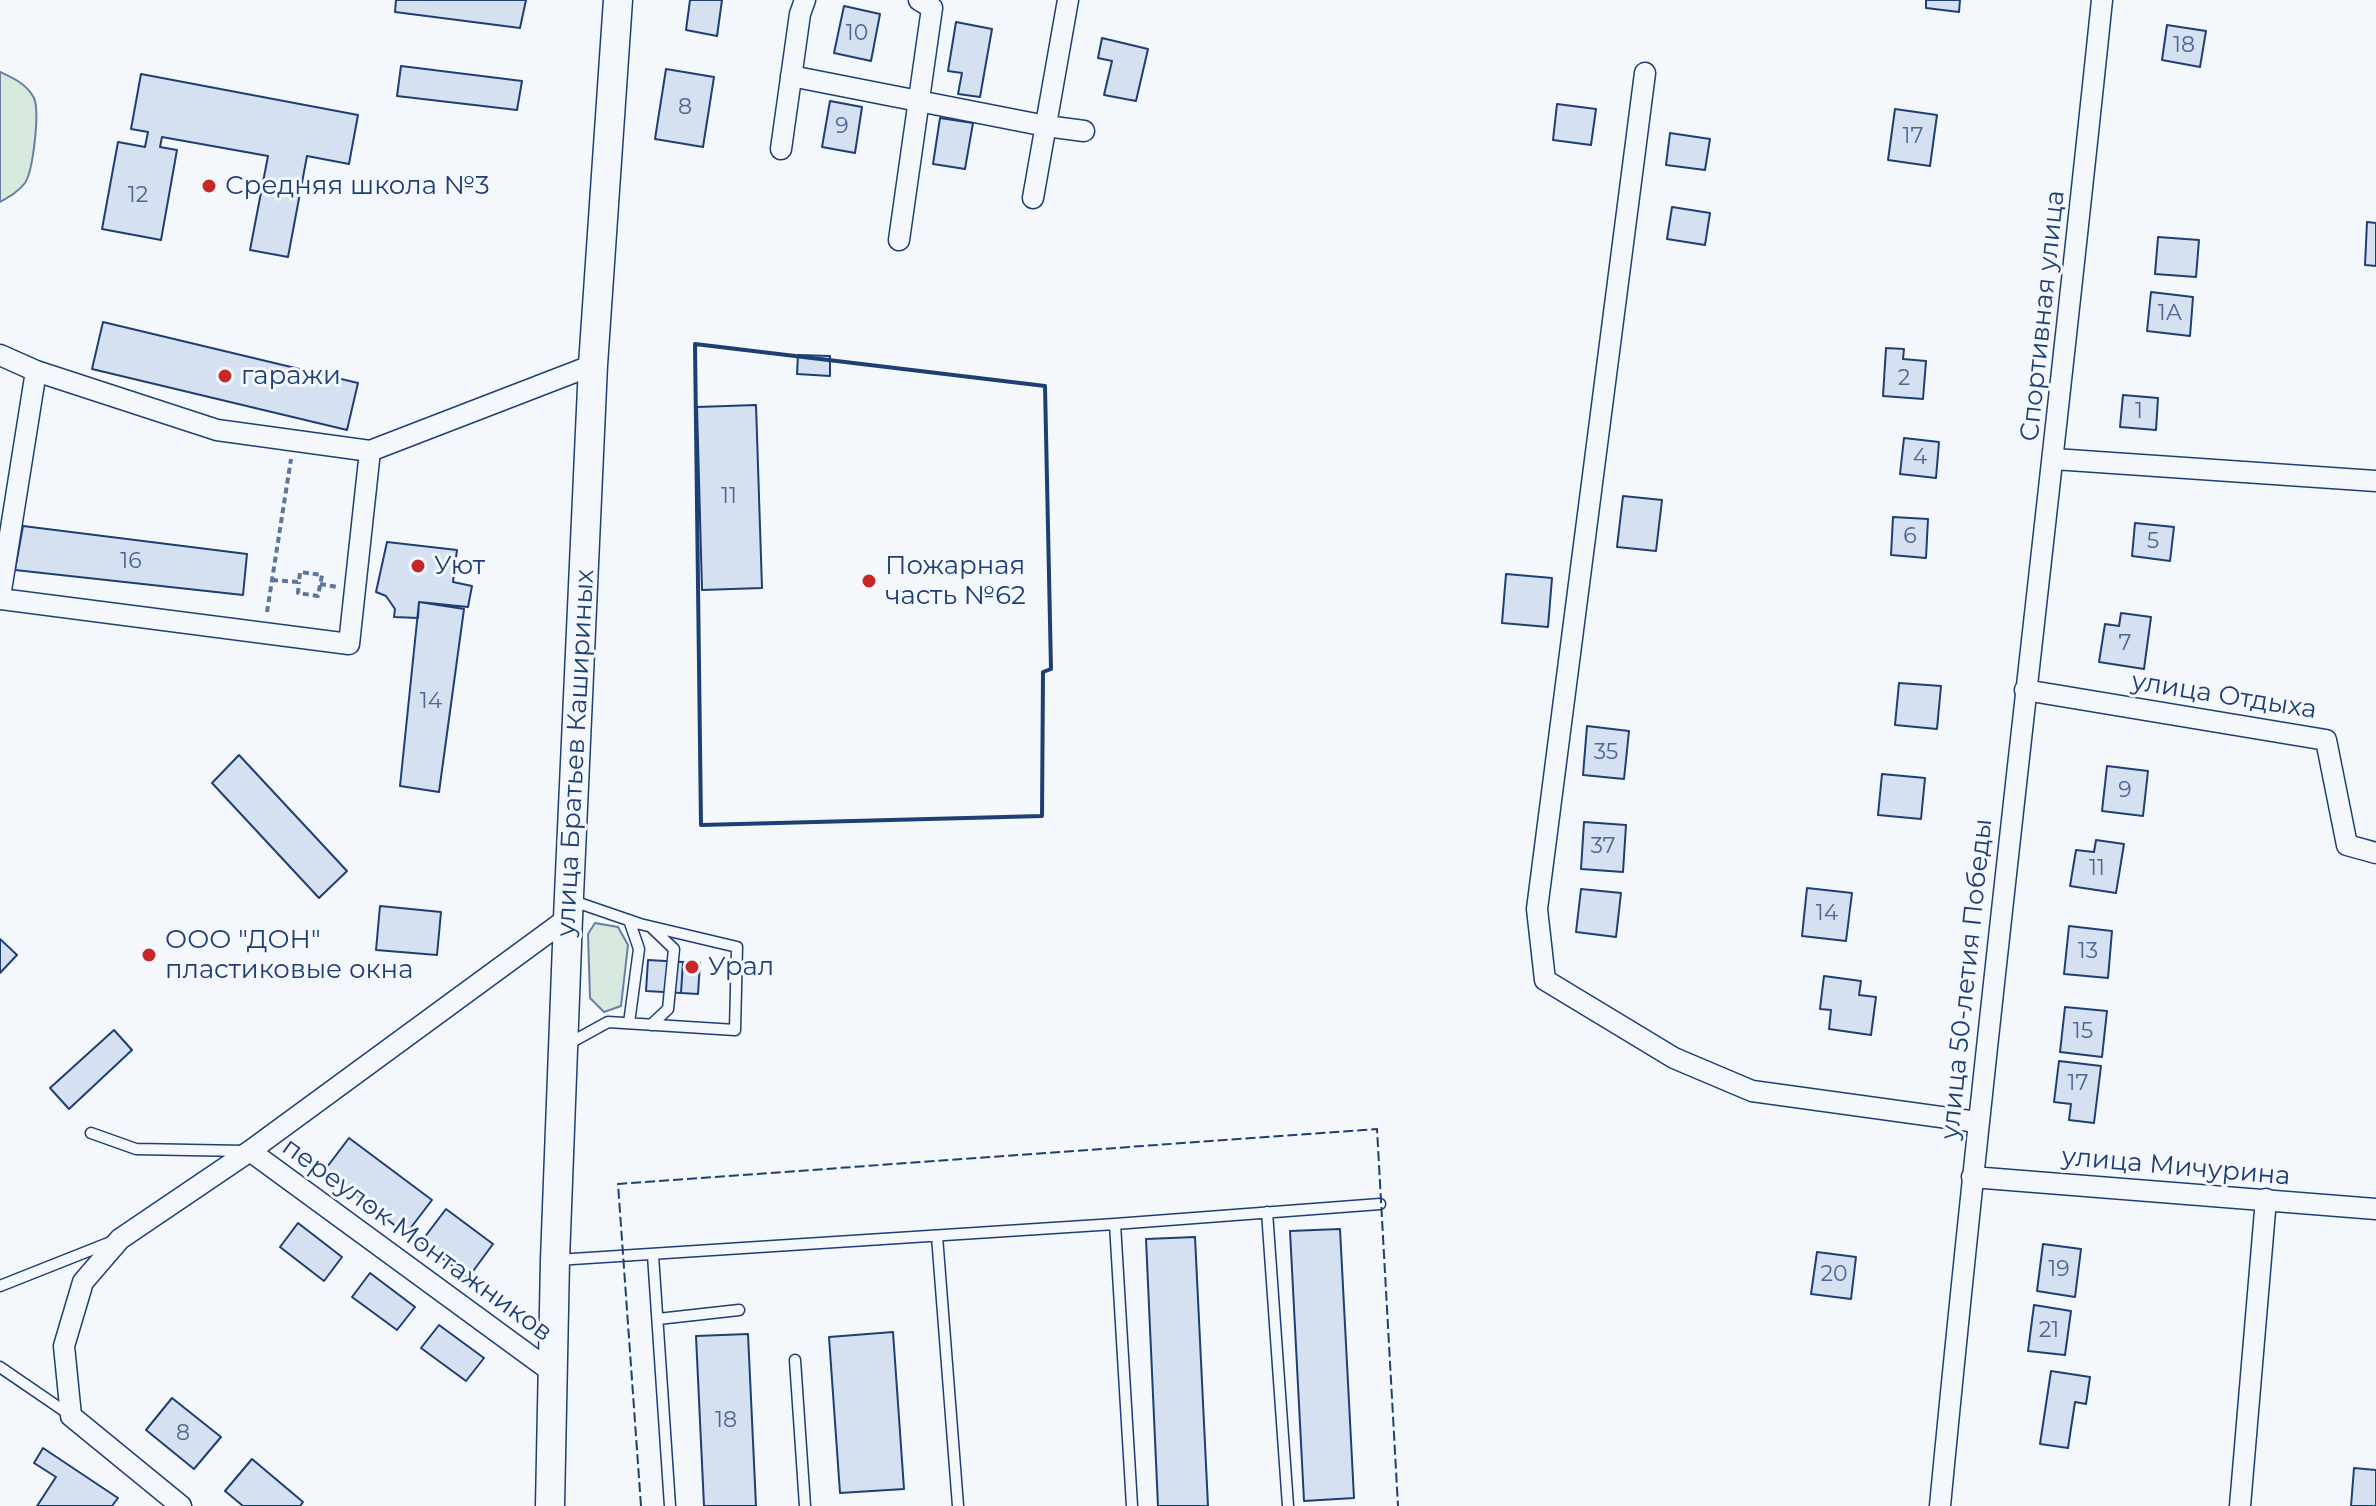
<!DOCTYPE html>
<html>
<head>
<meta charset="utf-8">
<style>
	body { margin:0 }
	canvas { display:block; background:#f4f7fb }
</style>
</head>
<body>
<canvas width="2376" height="1506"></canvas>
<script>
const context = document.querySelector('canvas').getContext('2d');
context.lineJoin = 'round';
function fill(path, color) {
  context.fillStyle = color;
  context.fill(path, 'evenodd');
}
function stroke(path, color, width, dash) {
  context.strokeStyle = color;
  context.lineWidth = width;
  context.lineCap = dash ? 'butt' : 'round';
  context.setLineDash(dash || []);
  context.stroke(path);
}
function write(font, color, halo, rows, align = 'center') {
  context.font = font + ' Montserrat,sans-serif';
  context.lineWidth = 6;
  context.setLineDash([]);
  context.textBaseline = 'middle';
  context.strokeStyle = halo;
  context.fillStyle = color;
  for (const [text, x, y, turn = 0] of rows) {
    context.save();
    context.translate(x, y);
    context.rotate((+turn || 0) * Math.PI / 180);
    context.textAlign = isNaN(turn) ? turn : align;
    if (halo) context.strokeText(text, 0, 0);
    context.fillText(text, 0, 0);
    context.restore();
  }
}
const green = new Path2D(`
	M0,72C13,78 27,84 34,98C40,112 33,171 25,183C18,192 9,197 0,202Z
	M595,923L618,927L628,945L621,1006L604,1012L590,998L588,934Z`);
fill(green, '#d7e8df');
stroke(green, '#687fa3', 2);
const building = new Path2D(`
	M396,0H526L520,28L395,12Z
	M690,0H722L717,36L686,30Z
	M1926,0H1960L1959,12L1926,8Z
	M844,6L880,14L871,61L834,53Z
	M956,22L992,29L980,97L958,94L962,73L948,71Z
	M2167,25L2206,31L2200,67L2162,60Z
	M1102,38L1148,49L1136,101L1104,95L1112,61L1098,58Z
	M401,66L522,81L517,110L397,96Z
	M666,69L714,77L703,147L655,139Z
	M141,74L358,115L349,164L307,156L288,257L250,250L268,156L162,137L160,147L177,150L161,240L102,229L118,142L145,147L148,132L131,129Z
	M830,101L862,107L855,153L822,147Z
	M1557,104L1596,109L1591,145L1553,140Z
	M1895,109L1937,115L1930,166L1888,160Z
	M940,118L973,123L965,169L933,164Z
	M1670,133L1710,139L1705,170L1666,165Z
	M1672,207L1710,213L1705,245L1667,239Z
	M2367,222L2376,223V266L2365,265Z
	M2158,237L2199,240L2196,277L2155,274Z
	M2151,292L2193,297L2190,336L2147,331Z
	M103,322L358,383L347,430L92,369Z
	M1886,348L1904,349L1903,359L1926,361L1923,399L1883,396Z
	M798,355L830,356V376L797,374Z
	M2123,395L2158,398L2156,430L2120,427Z
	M756,405L762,588L702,590L697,407Z
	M1904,438L1939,442L1936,478L1900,474Z
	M1623,496L1662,500L1656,551L1617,547Z
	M1893,517L1928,519L1926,558L1891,555Z
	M2135,523L2174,527L2170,561L2132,556Z
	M23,526L247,554L243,595L15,570Z
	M387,542L457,550L453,582L472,586L468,607L419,602L418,618L394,617L395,609L386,596L376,592Z
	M1506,574L1552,578L1548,627L1502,623Z
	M419,602L464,609L439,792L400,786Z
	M2121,613L2151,617L2144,669L2099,662L2105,624L2119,626Z
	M1899,683L1941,686L1937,729L1895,725Z
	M1587,726L1629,731L1624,779L1583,775Z
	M239,755L347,871L319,898L212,783Z
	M2107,766L2148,771L2143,816L2102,811Z
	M1882,774L1925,778L1921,819L1878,815Z
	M1584,822L1626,825L1623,872L1581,869Z
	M2096,840L2124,844L2116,893L2070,886L2076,850L2094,852Z
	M1807,888L1852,893L1846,941L1802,936Z
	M1581,889L1621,893L1616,937L1576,932Z
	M380,906L441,912L437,955L376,950Z
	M2069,926L2112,931L2108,978L2064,974Z
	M0,939L17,955L0,973Z
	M648,960L683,962L681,993L646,991Z
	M683,962L700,963L698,994L681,993Z
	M1824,976L1861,981L1859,995L1876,997L1871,1035L1829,1029L1831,1010L1820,1009Z
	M2065,1007L2107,1011L2102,1057L2060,1052Z
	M114,1030L132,1050L69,1109L50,1088Z
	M2059,1061L2101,1066L2094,1123L2069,1120L2071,1104L2054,1102Z
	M349,1138L432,1200L406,1234L324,1171Z
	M446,1209L493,1244L468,1278L421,1242Z
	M298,1223L342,1257L324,1281L280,1247Z
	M1340,1229L1354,1498L1304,1501L1290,1231Z
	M1195,1237L1208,1506H1158L1146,1239Z
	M2043,1244L2081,1249L2075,1297L2037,1291Z
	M1817,1252L1856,1257L1851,1299L1811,1294Z
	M370,1273L415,1307L397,1330L352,1297Z
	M2034,1305L2071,1311L2065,1355L2028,1351Z
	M439,1325L484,1358L466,1381L421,1348Z
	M893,1332L904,1489L840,1493L829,1337Z
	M748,1334L756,1506H704L696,1336Z
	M2051,1371L2090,1377L2086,1404L2075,1402L2068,1448L2040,1444Z
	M172,1398L221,1437L194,1469L146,1430Z
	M43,1448L118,1498L112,1506H37L56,1477L34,1463Z
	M252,1459L303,1502L300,1506H243L225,1491Z
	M2354,1468L2376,1470V1506H2351Z`);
fill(building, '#d5e0f0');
stroke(building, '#1d3f73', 2);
const lane = new Path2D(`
	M629,920L639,949L629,1023
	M651,1025L668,1009L674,949L652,928
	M568,1044L608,1022L735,1030L737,947L640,924L570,900
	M91,1133L136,1149L244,1151
	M1267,1212L1288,1506
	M1115,1224L1132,1506
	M937,1236L958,1506
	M653,1255L670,1506
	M557,1260L1115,1224L1380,1204
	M0,1286L111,1242
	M658,1319L739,1310
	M795,1360L805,1506
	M0,1367L70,1415`);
const street = new Path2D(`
	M1645,73L1537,909L1545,980L1674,1058L1752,1091L1977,1122
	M791,76L1046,126L1084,131
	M781,149L800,14L805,0
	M1033,198L1068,0
	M899,240L932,8L919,0
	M0,355L36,371L217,430L370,451L593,365
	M2054,459L2376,481
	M0,597L36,371
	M0,599L349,644L370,451
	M2025,690L2326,740L2347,845L2376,853
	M250,1151L552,1372
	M1972,1177L2376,1209
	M181,1506L71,1416L64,1346L83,1282L120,1239L250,1151L568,918
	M1940,1506C1988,1003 2050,502 2102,0
	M2240,1506L2266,1199`);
const secondary = new Path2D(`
	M550,1506L555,1260L568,918L593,365L618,0`);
stroke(lane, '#1d3f73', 13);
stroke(street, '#1d3f73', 23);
stroke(secondary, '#1d3f73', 31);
stroke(new Path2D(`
	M272,580L299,582L300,572L322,575L318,596L298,593L299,582
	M320,584L337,587
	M267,612L291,459`), '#5e769c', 4, [6, 4]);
stroke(lane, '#f4f7fb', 10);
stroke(street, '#f4f7fb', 20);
stroke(secondary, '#f4f7fb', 28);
stroke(new Path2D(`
	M641,1506L618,1184L1377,1129L1398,1506`), '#1d3f73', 2, [10, 4]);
stroke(new Path2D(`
	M695,344L1045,386L1051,669L1043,672L1042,816L701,825Z`), '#1d3f73', 4);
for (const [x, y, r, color] of [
	[209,186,8,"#c62828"],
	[225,376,8,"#c62828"],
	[418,566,8,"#c62828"],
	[869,581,8,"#c62828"],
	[149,955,8,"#c62828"],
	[692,967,8,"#c62828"]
]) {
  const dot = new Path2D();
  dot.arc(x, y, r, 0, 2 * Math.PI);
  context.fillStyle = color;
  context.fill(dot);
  stroke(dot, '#f4f7fb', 3);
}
write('22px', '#4b6792', null, [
	["10",857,34],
	["18",2184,46],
	["8",685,108],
	["9",842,127],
	["17",1913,137],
	["12",138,196],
	["1А",2170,314],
	["2",1904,379],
	["1",2139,412],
	["4",1920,458],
	["11",729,497],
	["6",1910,537],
	["5",2153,542],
	["16",131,562],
	["7",2125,644],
	["14",431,702],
	["35",1606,753],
	["9",2125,791],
	["37",1603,847],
	["11",2097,869],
	["14",1827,914],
	["13",2088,952],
	["15",2083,1032],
	["17",2078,1084],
	["19",2059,1270],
	["20",1834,1275],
	["21",2049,1331],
	["18",726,1421],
	["8",183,1434]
]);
write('26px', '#1d3f73', '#f4f7fb', [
	["Средняя школа №3",225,186],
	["гаражи",241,376],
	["Уют",434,566],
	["Пожарная",885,566],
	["часть №62",885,596],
	["ООО \"ДОН\"",165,940],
	["пластиковые окна",165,970],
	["Урал",708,967]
], 'left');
write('26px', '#1d3f73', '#f4f7fb', [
	["Спортивная улица",2043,316,-84],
	["улица Отдыха",2224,696,9],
	["улица Братьев Кашириных",576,753,-87],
	["улица 50-летия Победы",1967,979,-84],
	["улица Мичурина",2176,1167,5],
	["переулок Монтажников",417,1240,36]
]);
</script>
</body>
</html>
